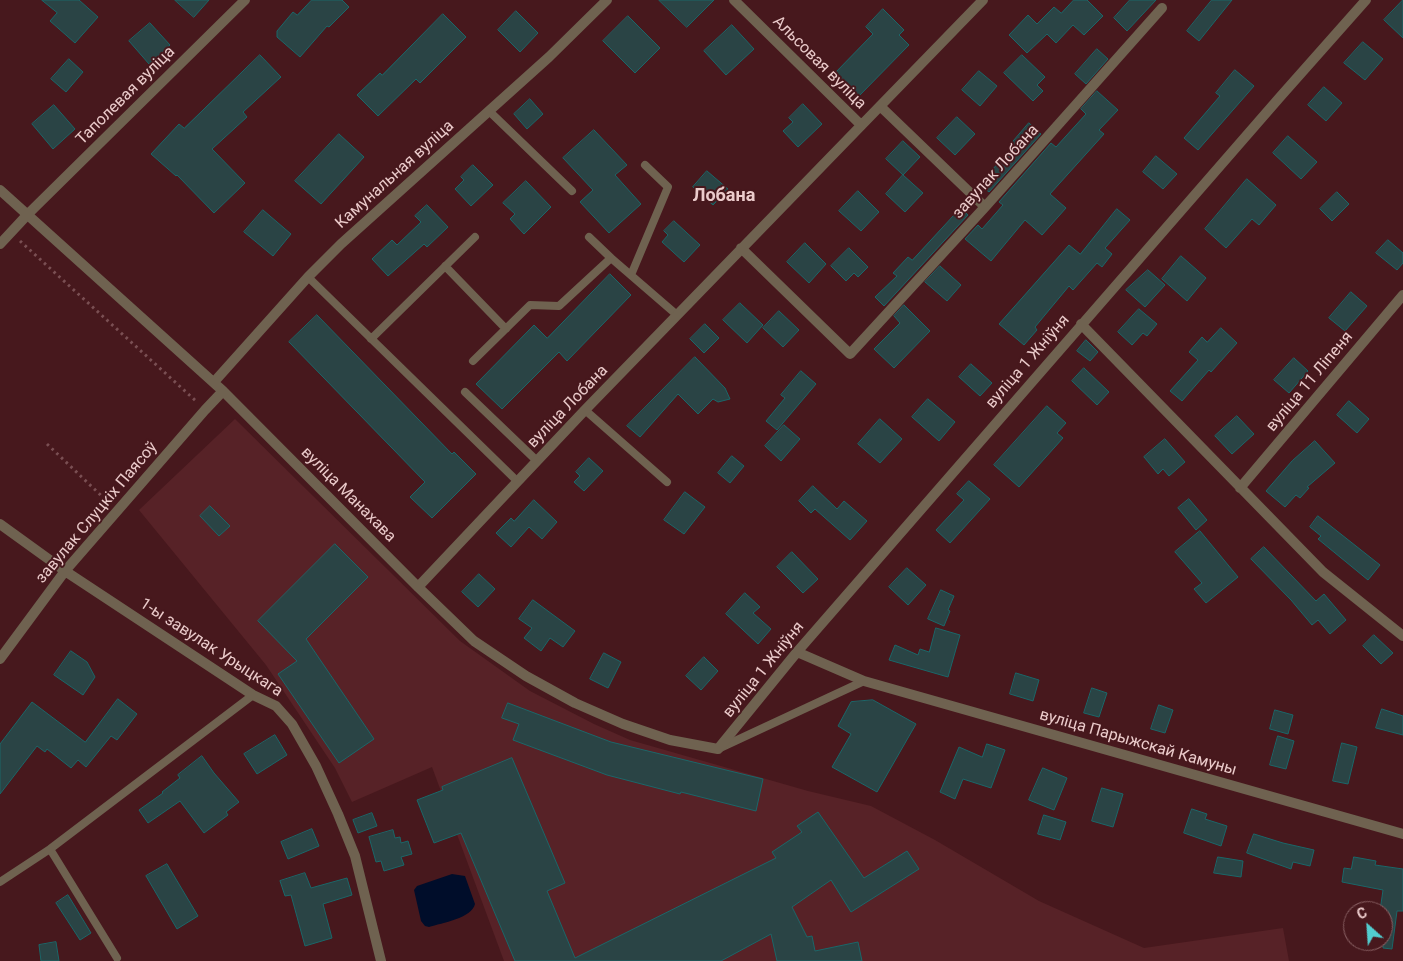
<!DOCTYPE html>
<html>
<head>
<meta charset="utf-8">
<style>
	body { margin:0 }
	#map { position:relative; width:1403px; height:961px; overflow:hidden; background:#47181d; font-family:Roboto,sans-serif }
	canvas { display:block }
	.north { position:absolute; left:1343px; top:901px; width:50px; height:50px; box-sizing:border-box; background:#47181d; border:1px solid #896063; border-radius:50%; rotate:334deg; font-size:14px; font-weight:700; line-height:20px; text-align:center; color:#ebcbcb }
	.north::after { content:''; display:block; margin:auto; width:18px; height:22px; background:#52cdcf; clip-path:polygon(50% 0,100% 100%,50% 72%,0 100%) }
</style>
</head>
<body>
<div id="map">
<canvas width="1403" height="961"></canvas>
<div class="north">С</div>
</div>
<script>
const context = document.querySelector('canvas').getContext('2d');
context.lineJoin = 'round';
function fill(path, color) {
  context.fillStyle = color;
  context.fill(path, 'evenodd');
}
function stroke(path, color, width, dash) {
  context.strokeStyle = color;
  context.lineWidth = width;
  context.lineCap = dash ? 'butt' : 'round';
  context.setLineDash(dash || []);
  context.stroke(path);
}
function write(font, color, halo, rows, align = 'center') {
  context.font = font + ' Roboto,sans-serif';
  context.lineWidth = 4;
  context.setLineDash([]);
  context.textBaseline = 'middle';
  context.strokeStyle = halo;
  context.fillStyle = color;
  for (const [text, x, y, turn = 0] of rows) {
    context.save();
    context.translate(x, y);
    context.rotate((+turn || 0) * Math.PI / 180);
    context.textAlign = isNaN(turn) ? turn : align;
    if (halo) context.strokeText(text, 0, 0);
    context.fillText(text, 0, 0);
    context.restore();
  }
}
fill(new Path2D(`
	M235,419L460,641L530,691L594,724L630,740L808,791L871,806L935,840L1039,901L1144,948L1283,928L1289,961H504L432,767L352,802L335,768L266,665L139,510Z`), '#572227');
fill(new Path2D(`
	M452,874L465,876L475,904C472,918 442,923 429,927L425,926L421,921L414,890L417,886Z`), '#000d2a');
const building = new Path2D(`
	M42,0H79L98,17L75,43L50,21L57,13Z
	M175,0H209L194,17Z
	M312,0H342L349,7L329,27L327,26L300,57L277,37V31L293,12L297,15Z
	M659,0H714L687,27Z
	M1074,0H1087L1103,16L1084,35L1073,25L1056,43L1047,34L1027,53L1009,35L1028,15L1037,24L1054,7L1061,13Z
	M1130,0H1156L1127,31L1114,18Z
	M1212,0H1232L1199,41L1187,31Z
	M1403,0V38L1384,20Z
	M883,9L904,30L899,35L909,45L857,98L833,75L873,34L866,27Z
	M516,11L538,33L520,52L498,30Z
	M443,14L466,37L420,83L416,79L378,116L357,95L380,73L382,75Z
	M628,16L660,48L635,73L603,41Z
	M150,23L170,45L149,64L129,41Z
	M732,25L754,49L726,75L704,51Z
	M1363,42L1383,59L1365,80L1344,63Z
	M1097,49L1108,59L1086,84L1075,74Z
	M260,55L281,77L243,112L247,117L212,149L245,183L214,213L177,175L176,176L151,154L179,124L184,128Z
	M1022,55L1045,77L1037,85L1043,91L1033,101L1004,73Z
	M69,59L83,72L66,92L51,79Z
	M1235,70L1254,86L1198,150L1184,138L1220,96L1216,93Z
	M979,71L997,86L980,106L962,90Z
	M1324,87L1342,103L1326,121L1308,105Z
	M1097,91L1118,110L1099,130L1104,134L1050,194L1066,208L1042,235L1025,220L991,261L965,239L978,225L982,229L1003,205L999,202L1051,143L1056,147L1086,114L1081,109Z
	M530,99L543,114L527,129L514,114Z
	M803,104L822,124L798,147L783,131L793,122L789,118Z
	M54,105L75,129L53,149L32,124Z
	M957,117L975,134L955,155L937,138Z
	M1029,123L1041,134L989,192L979,184L1014,146L1011,144Z
	M594,130L627,165L615,175L641,204L609,233L580,202L593,190L563,158Z
	M339,134L364,157L321,204L295,181Z
	M1288,136L1317,162L1301,179L1273,153Z
	M903,141L920,157L903,175L886,159Z
	M1156,156L1177,174L1163,189L1143,172Z
	M473,165L493,185L471,206L455,189L464,180L461,177Z
	M707,171L728,189L713,205L693,187Z
	M903,175L923,193L905,212L886,194Z
	M1247,179L1276,205L1259,225L1252,219L1226,248L1205,229Z
	M526,181L551,207L524,234L510,219L515,214L503,203Z
	M858,191L879,212L861,231L839,211Z
	M1337,192L1349,204L1332,221L1320,209Z
	M427,205L448,227L427,247L424,244L388,276L372,259L392,240L397,245L421,222L415,216Z
	M961,208L968,215L884,306L875,297L897,276L893,273L908,257L912,260Z
	M1117,209L1130,220L1105,248L1112,254L1102,267L1097,263L1073,290L1069,286L1035,327L1037,330L1024,345L999,324L1069,245L1080,254Z
	M263,210L291,234L273,256L244,232Z
	M674,221L700,245L684,262L662,242L668,235L664,231Z
	M1388,240L1403,253V263L1397,270L1376,253Z
	M805,243L826,264L809,283L787,262Z
	M849,248L868,267L858,277L854,273L846,281L831,266Z
	M1181,256L1206,278L1187,301L1162,279Z
	M940,266L961,285L947,301L925,282Z
	M1148,270L1165,285L1145,307L1126,290Z
	M610,274L631,295L567,361L559,352L502,409L476,384L534,325L547,338Z
	M1351,292L1367,306L1345,331L1329,318Z
	M740,303L763,325L747,343L723,320Z
	M904,305L930,331L894,368L874,349L900,323L894,316Z
	M1139,309L1157,324L1147,336L1143,333L1132,345L1118,332Z
	M779,311L799,330L783,347L763,328Z
	M317,315L452,454L454,452L476,474L432,518L410,497L425,482L289,342Z
	M705,324L719,338L704,353L690,339Z
	M1221,328L1237,343L1211,372L1209,370L1182,401L1170,391L1198,360L1189,352L1202,337L1207,342Z
	M1086,340L1098,352L1090,361L1077,351Z
	M695,357L725,388L730,399L718,402L713,399L698,414L678,394L640,437L627,426Z
	M1294,358L1308,371L1289,393L1274,380Z
	M971,364L992,383L980,396L959,377Z
	M1084,368L1109,392L1097,405L1072,381Z
	M801,371L816,384L777,430L766,421L785,398L781,395Z
	M928,399L955,422L939,441L912,417Z
	M1349,401L1369,419L1357,433L1337,415Z
	M1047,406L1066,423L1057,433L1063,438L1019,487L994,465Z
	M1237,416L1254,434L1232,454L1215,436Z
	M880,419L902,439L880,463L858,444Z
	M784,425L800,439L781,461L765,446Z
	M1165,439L1185,462L1169,476L1163,469L1158,474L1144,457Z
	M1315,441L1335,463L1307,487L1309,488L1300,498L1296,495L1285,507L1266,491L1292,461Z
	M732,456L744,466L730,483L718,473Z
	M589,458L603,471L584,491L574,482L580,476L576,472Z
	M969,481L990,499L950,543L936,530L964,500L957,494Z
	M813,486L837,509L844,501L867,521L850,540L815,509L811,513L799,501Z
	M685,492L705,507L684,534L664,520Z
	M1189,499L1207,520L1196,530L1178,508Z
	M534,500L557,522L542,539L529,527L511,547L496,533L511,518L514,521Z
	M210,506L230,526L219,536L200,516Z
	M1318,516L1380,565L1368,580L1318,539L1321,536L1310,527Z
	M1200,531L1238,577L1206,603L1194,589L1202,583L1175,552Z
	M335,544L368,577L306,639L374,739L339,763L278,674L297,661L258,621Z
	M1264,547L1316,601L1324,594L1346,620L1330,634L1318,620L1312,625L1291,600L1251,559Z
	M792,552L818,579L803,593L777,567Z
	M907,568L926,585L908,605L889,587Z
	M479,574L495,589L478,607L462,592Z
	M941,590L954,596L948,610L950,611L944,626L928,619Z
	M745,593L760,607L753,613L771,629L758,644L726,614Z
	M533,600L575,631L563,647L550,638L541,651L524,638L532,628L519,619Z
	M936,628L960,635L948,677L889,660L895,645L918,655L920,649L929,652Z
	M1374,635L1393,653L1381,664L1363,646Z
	M71,651L87,662L95,677L83,695L54,675Z
	M604,653L621,662L608,688L590,679Z
	M704,657L718,671L701,690L686,676Z
	M1016,673L1039,680L1033,701L1010,694Z
	M1092,688L1107,693L1099,717L1084,713Z
	M118,699L137,714L117,740L111,736L86,767L78,760L71,768L47,749L45,752L37,746L0,794V744L32,702L85,742Z
	M873,700L916,724L877,792L832,767L851,734L838,726L851,702Z
	M508,703L611,742L763,779L756,811L681,792L680,794L607,775L513,740L519,724L502,718Z
	M1159,705L1173,710L1165,733L1151,729Z
	M1382,709L1403,716V735L1376,728Z
	M1275,710L1293,715L1288,734L1270,729Z
	M275,735L287,755L257,774L244,754Z
	M1278,736L1294,741L1286,769L1270,765Z
	M1342,743L1357,747L1348,784L1333,781Z
	M987,744L1005,750L991,788L963,779L955,799L940,792L959,747L982,757Z
	M202,756L214,773L239,802L226,812L228,815L204,833L180,801L148,823L139,810L163,793L162,792L180,778L178,775Z
	M512,758L565,883L547,891L575,958L776,858L772,852L802,832L797,826L818,812L864,878L907,851L919,869L851,912L831,880L792,907L807,937L812,936L815,951L858,942L862,961H777L771,934L721,961H515L461,833L434,843L417,800L443,790L442,787Z
	M1043,768L1067,778L1054,810L1029,800Z
	M1102,788L1123,794L1113,827L1092,821Z
	M1192,809L1207,814L1205,819L1227,826L1221,846L1184,833Z
	M372,813L377,826L358,833L353,820Z
	M1044,815L1066,822L1060,840L1038,834Z
	M312,829L319,846L288,859L281,842Z
	M393,830L395,838L400,837L401,843L408,841L412,854L401,857L404,865L384,871L381,861L376,862L369,837Z
	M1254,834L1283,843L1314,850L1310,866L1293,862L1291,869L1247,853Z
	M1218,857L1243,861L1241,877L1214,873Z
	M1354,857L1376,861L1375,865L1403,869V911H1397L1392,949L1383,948V911H1380L1383,890L1342,882L1344,868L1351,869Z
	M167,864L198,916L177,929L146,876Z
	M305,873L311,888L347,878L352,895L323,904L332,938L305,946L291,895L285,896L280,881Z
	M68,895L91,933L80,940L56,903Z
	M56,942L59,961H41L39,945Z`);
fill(building, '#2a4445');
stroke(building, '#1b6769', 1);
stroke(new Path2D(`
	M20,241L197,402
	M47,444L109,503`), '#7a4f53', 3, [2.5, 4]);
stroke(new Path2D(`
	M489,111L572,191
	M589,237L611,258
	M445,266L506,329
	M631,275L668,187L645,165
	M308,277L517,481
	M371,339L475,237
	M473,361L530,305L559,306L611,258L677,315
	M465,392L537,461
	M585,410L667,482
	M720,748L864,681
	M50,849L117,958
	M0,882L50,849L253,695`), '#6f6250', 8);
stroke(new Path2D(`
	M734,0L861,125
	M880,106L985,207
	M0,190L223,391L418,587L474,641L526,676L575,703L623,724L670,740L718,749L797,652L1280,97L1366,0
	M0,244L28,214L245,0
	M741,248L850,354L985,207L1162,8
	M1081,324L1323,572L1403,636
	M214,382L308,277L341,244L549,57L607,0
	M1240,488L1403,295
	M0,524L65,571L253,695L276,706L292,724L316,766L338,814L355,856L381,961
	M418,587L585,410L983,0
	M797,652L864,681L1403,834
	M0,659L65,571L205,410L223,391`), '#6f6250', 10);
write('16px', '#ebcbcb', '#47181d', [
	["Альсовая вуліца",819,63,45],
	["Таполевая вуліца",126,96,-45],
	["завулак Лобана",996,172,-48],
	["Камунальная вуліца",395,175,-42],
	["вуліца 1 Жніўня",1028,362,-49],
	["вуліца 11 Ліпеня",1310,382,-50],
	["вуліца Лобана",568,407,-46],
	["вуліца Манахава",348,495,45],
	["завулак Слуцкіх Паясоў",97,513,-50],
	["1-ы завулак Урыцкага",211,648,33],
	["вуліца 1 Жніўня",764,670,-51],
	["вуліца Парыжскай Камуны",1138,743,16]
]);
write('bold 18px', '#ebcbcb', '#47181d', [
	["Лобана",724,196]
]);
</script>
</body>
</html>
